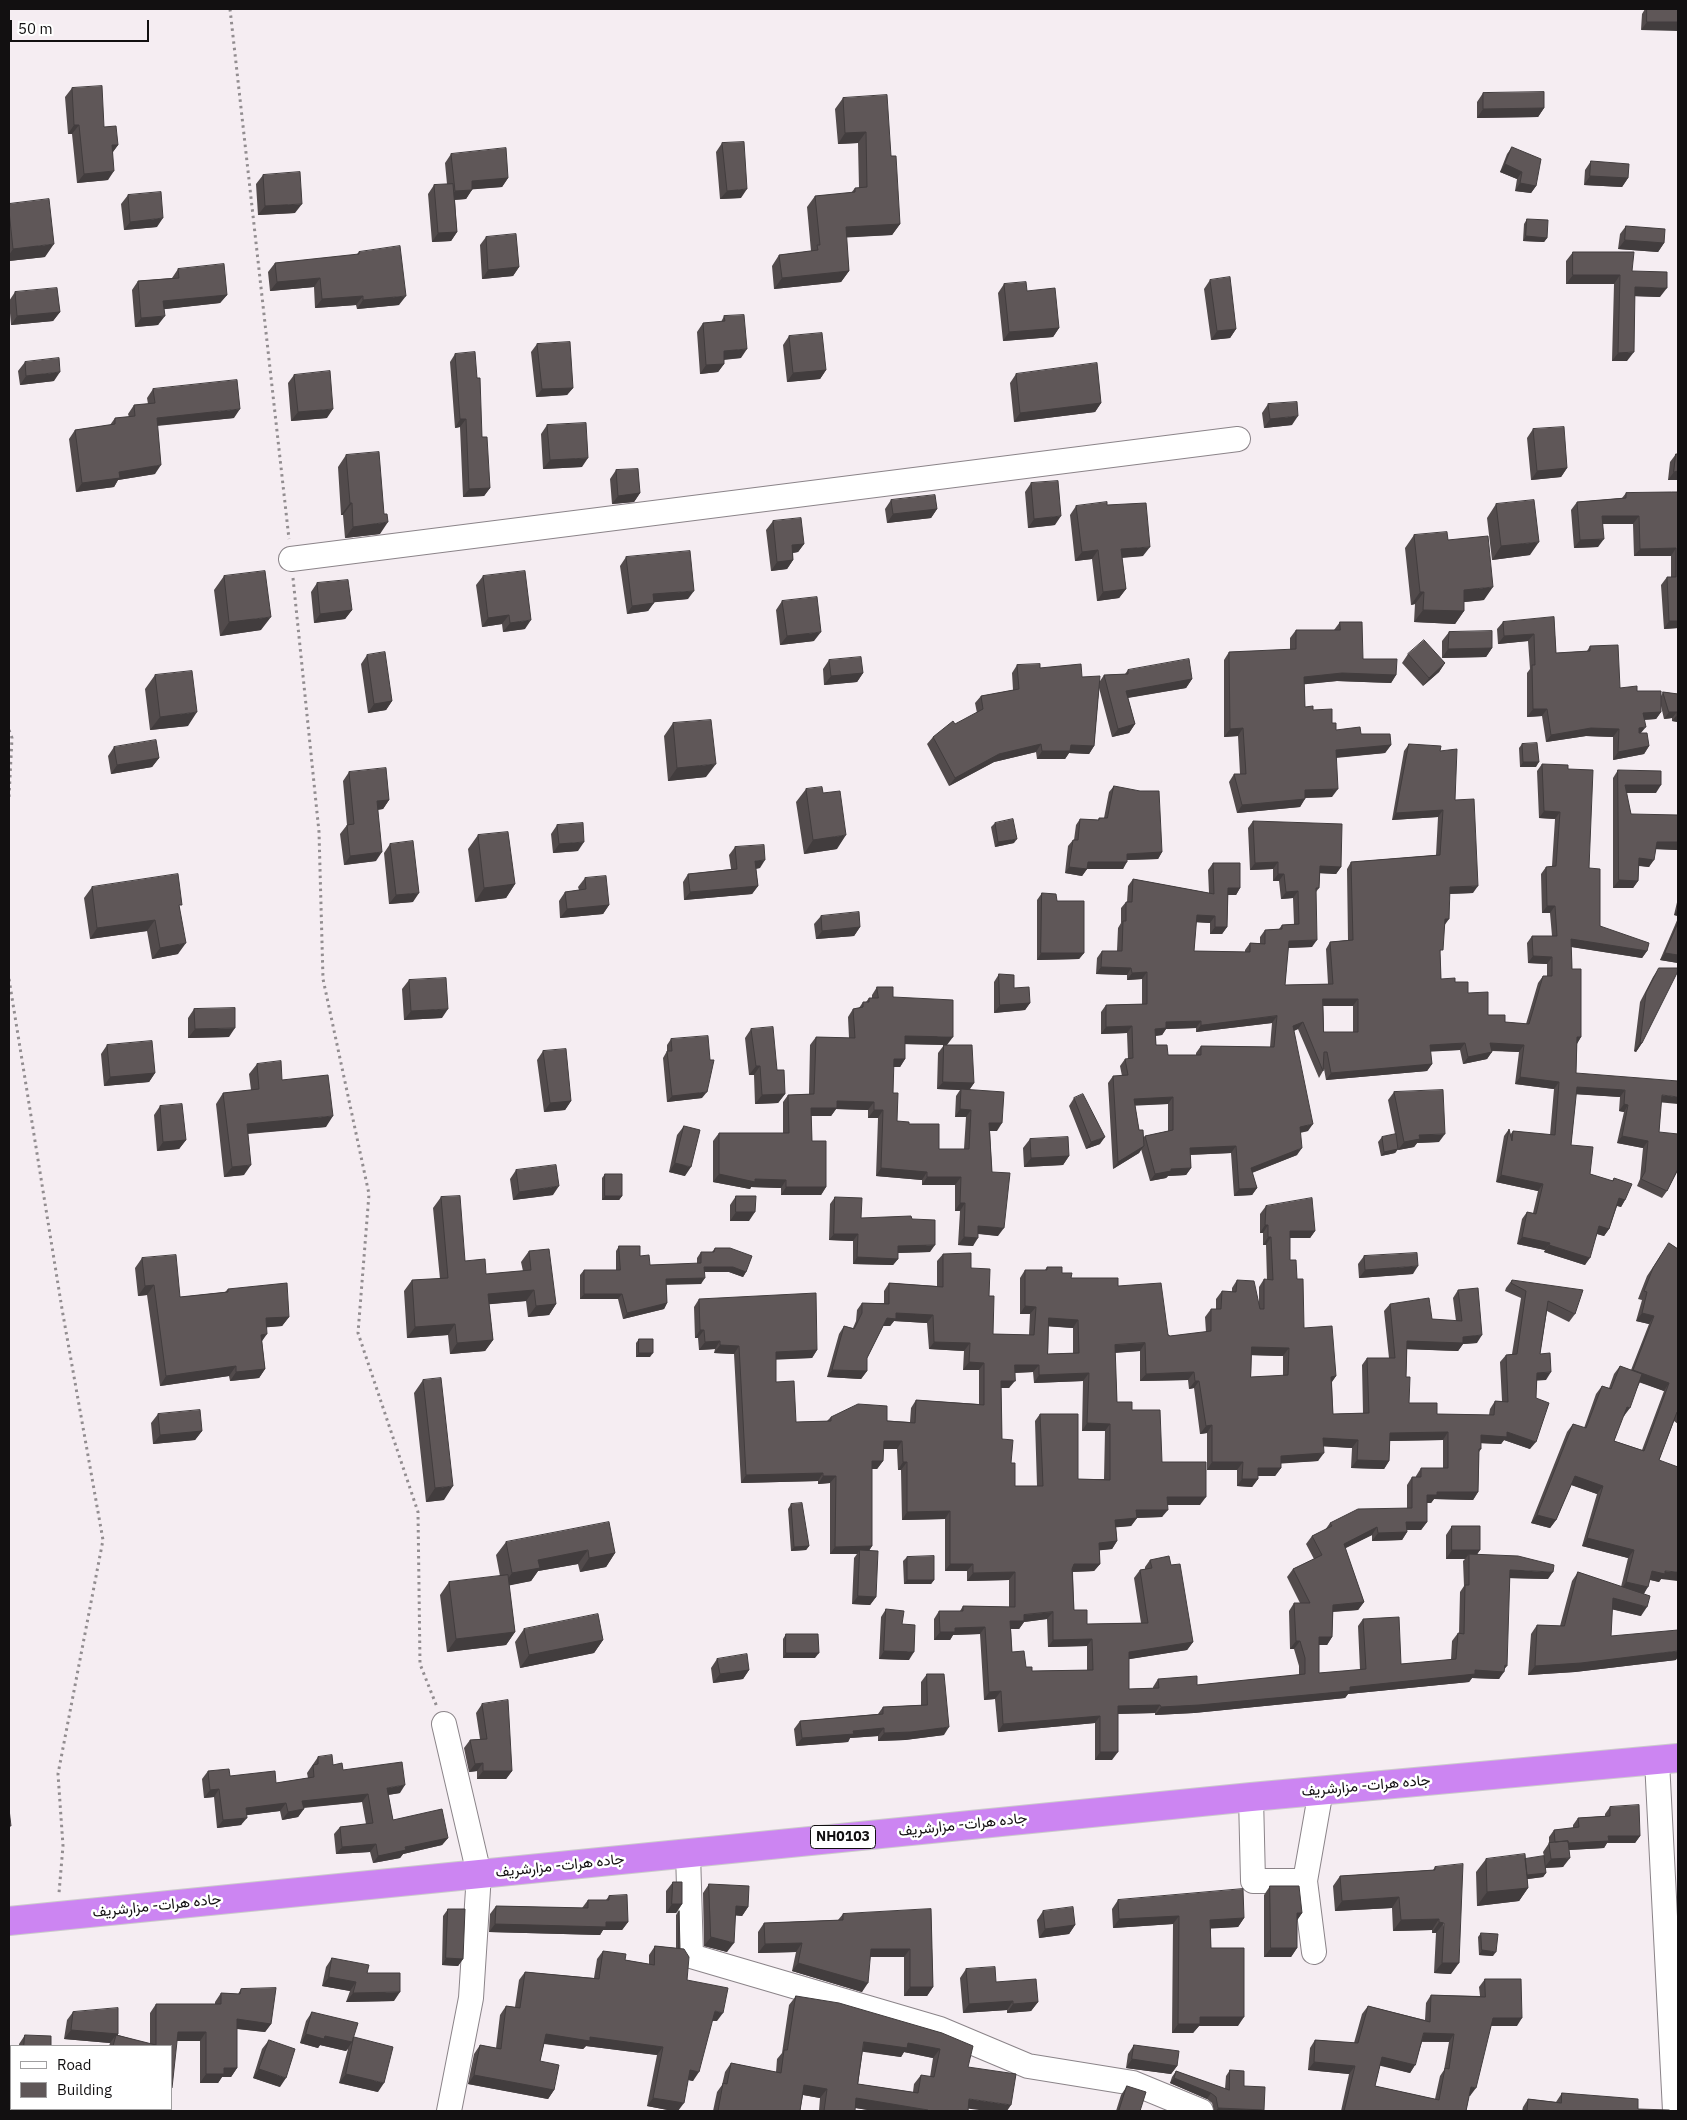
<!DOCTYPE html>
<html>
<head>
<meta charset="utf-8">
<style>
	body { margin:0 }
	#map { position:relative; width:1687px; height:2120px; overflow:hidden; background:#f5edf2; font-family:"IBM Plex Sans",sans-serif }
	canvas { display:block }
	.frame { position:absolute; inset:0; border:10px solid #121011; pointer-events:none }
	.legend { position:absolute; left:10px; top:2045px; width:162px; height:65px; box-sizing:border-box; background:#fff; border:1px solid #a09fa0; margin:0; padding:6px 9px; list-style:none; font-size:15px; color:#121011 }
	.legend li { display:flex; align-items:center; gap:10px; height:25px }
	.legend b { width:25px; border:1px solid #a09fa0 }
	.scale { position:absolute; left:10px; top:20px; width:139px; height:22px; box-sizing:border-box; border:2px solid #121011; border-top:0; padding-left:6px; font-size:15px; line-height:18px; white-space:nowrap; color:#121011; -webkit-text-stroke:4px #fff; paint-order:stroke }
</style>
</head>
<body>
<div id="map">
<canvas width="1687" height="2120"></canvas>
<div class="frame"></div>
<ul class="legend">
<li><b style="height:6px;background:#fff"></b>Road</li>
<li><b style="height:14px;background:#5f5758"></b>Building</li>
</ul>
<div class="scale">50 m</div>
</div>
<script>
const context = document.querySelector('canvas').getContext('2d');
context.lineJoin = 'round';
function stroke(path, color, width, dash) {
  context.strokeStyle = color;
  context.lineWidth = width;
  context.lineCap = dash ? 'butt' : 'round';
  context.setLineDash(dash || []);
  context.stroke(path);
}
function fill(path, color) {
  context.fillStyle = color;
  context.fill(path, 'evenodd');
}
function write(font, color, halo, rows, align = 'center') {
  context.font = font + ' "IBM Plex Sans",Vazirmatn,sans-serif';
  context.lineWidth = 5;
  context.setLineDash([]);
  context.textBaseline = 'middle';
  context.strokeStyle = halo;
  context.fillStyle = color;
  for (const [text, x, y, turn = 0] of rows) {
    context.save();
    context.translate(x, y);
    context.rotate((+turn || 0) * Math.PI / 180);
    context.textAlign = isNaN(turn) ? turn : align;
    if (halo) context.strokeText(text, 0, 0);
    context.fillText(text, 0, 0);
    context.restore();
  }
}
const minor = new Path2D(`
	M291,559L1238,439
	M444,1724L479,1874L471,1998L449,2111
	M1657,1761L1675,2111
	M1251,1797L1253,1881H1305L1321,1790
	M688,1853L691,1956L940,2029L1028,2066L1133,2083L1201,2111
	M1305,1881L1314,1952`);
const highway = new Path2D(`
	M9,1921L1251,1797L1678,1758`);
stroke(minor, '#8b8489', 26);
stroke(highway, '#cbcacb', 30);
stroke(new Path2D(`
	M230,9L289,539
	M293,578L319,832L323,979L369,1194L358,1333L418,1512L420,1664L437,1707
	M9,730L12,738L9,797
	M9,979L62,1309L103,1540L58,1774L63,1846L59,1893`), '#928d90', 3, [2.5, 4]);
stroke(minor, '#fff', 24);
stroke(highway, '#cc85f2', 28);
fill(new Path2D(`
	M1645,9H1678L1641,30L1642,14Z
	M72,88L118,145L113,152L108,180L77,183L72,134H68L65,97Z
	M1483,93L1544,108L1538,117L1477,118V102Z
	M843,98L891,156L900,224L892,235L846,237L849,271L841,282L774,289L772,266L779,255L811,251L807,207L815,196L851,193L855,188H859L858,143L838,144L835,109Z
	M722,143L741,198L720,199L716,152Z
	M1512,147L1536,186L1531,193L1515,191L1517,179L1500,172L1507,154Z
	M451,154L508,178L502,187L472,189L466,199L455,200L457,232L451,241L432,242L428,194L434,185L447,184L445,163Z
	M1591,161L1628,178L1622,187L1584,185L1585,170Z
	M263,175L295,213L258,215L256,184Z
	M128,195L157,227L124,230L121,204Z
	M9,204L45,257L9,261Z
	M1527,219L1547,238L1544,242L1523,241L1524,224Z
	M1626,226L1664,243L1658,252L1618,249L1620,234Z
	M486,237L519,267L513,276L482,279L480,245Z
	M359,252L399,305L357,309L356,305L315,308L314,287L270,291L268,272L275,263L356,255Z
	M1573,252L1632,271L1660,297L1635,296L1627,361H1612L1614,284H1566V261Z
	M178,269L227,295L220,303L164,309L158,325L135,327L132,290L138,281L172,278Z
	M1210,280L1236,329L1230,338L1211,340L1204,289Z
	M1004,284L1027,291L1059,328L1053,337L1003,341L998,293Z
	M15,292L60,312L53,321L11,325L9,301Z
	M724,316L741,358L724,360V364L718,372L700,374L697,332L703,323L721,322Z
	M789,336L826,370L820,379L787,382L783,345Z
	M537,344L573,388L567,395L536,397L531,352Z
	M455,354L477,378L482,437L490,488L484,496L463,497L460,427L455,428L450,362Z
	M25,362L54,381L20,385L18,371Z
	M1016,374L1101,403L1095,412L1014,422L1010,383Z
	M294,375L327,418L291,421L288,383Z
	M153,389L234,418L157,426L155,474L118,480L114,487L76,492L69,439L75,430L110,425L115,418L129,417L128,414L134,405L148,404L147,398Z
	M1268,404L1292,425L1264,428L1262,413Z
	M547,425L582,467L543,469L541,434Z
	M1533,429L1567,468L1561,477L1531,480L1527,438Z
	M1676,454H1678V480H1668L1670,462Z
	M346,455L380,534L345,538L343,515H341L338,467Z
	M616,470L640,493L634,502L612,504L610,479Z
	M1031,483L1055,525L1028,528L1025,492Z
	M1678,492V628L1664,629L1661,585L1667,577H1671V556H1634L1633,524H1603L1598,547L1574,548L1571,510L1577,502L1622,498L1626,493Z
	M891,500L937,509L931,518L887,523L885,509Z
	M1496,504L1530,555L1492,560L1487,518Z
	M1107,505L1143,556L1122,558L1126,589L1119,598L1097,601L1092,559L1075,561L1070,515L1076,506Z
	M773,521L804,544L798,552L793,553V560L787,569L771,571L766,530Z
	M1414,535L1448,540L1484,600L1464,602V611L1455,624L1414,622L1415,604L1411,605L1405,548Z
	M626,557L688,599L654,602L648,611L627,614L620,566Z
	M224,576L261,630L220,636L214,590Z
	M483,576L525,629L503,632L502,624L482,627L476,585Z
	M317,583L352,610L345,619L314,623L311,592Z
	M782,601L814,641L780,645L776,610Z
	M1554,617L1556,653L1587,651L1590,646L1620,688L1661,696L1663,692L1678,694V722L1672,721V718L1664,719L1661,706V712L1656,719L1644,720L1641,733L1649,746L1644,754L1613,760V737L1586,736L1546,742L1542,716L1527,717V673L1530,669L1528,641L1498,644L1497,629L1503,622Z
	M1340,622L1363,659L1396,675L1391,683L1337,681L1304,684L1305,707L1313,710L1332,723L1336,730L1361,734L1391,745L1385,753L1336,758L1332,797L1305,798L1300,807L1237,813L1229,782L1234,774H1240L1238,736L1224,737V660L1229,652L1290,650V638L1296,630H1334Z
	M1449,632L1492,648L1486,657L1442,658V641Z
	M1408,654L1445,663L1439,672L1423,686L1402,663Z
	M367,655L392,701L386,710L368,713L361,664Z
	M829,660L863,673L857,682L824,685L823,669Z
	M1017,665L1040,668L1100,681L1104,675L1125,674L1128,670L1192,679L1186,688L1128,698L1135,724L1129,733L1112,737L1099,688L1094,746L1089,754L1069,753L1065,759H1037L1036,752L994,762L949,786L927,744L933,737L977,713L975,703L981,696L1013,690L1012,673Z
	M155,675L188,726L150,730L145,689Z
	M673,723L706,777L668,781L664,736Z
	M1409,744L1440,751L1455,800L1473,893L1450,894L1440,953L1441,979L1455,982L1468,993L1488,1015L1505,1022L1526,1024L1538,983L1543,976H1547V964L1528,963L1527,943L1532,936H1552L1550,913H1542L1541,874L1546,867L1552,866L1555,819L1539,818L1537,771L1542,764L1568,769L1600,926L1647,951L1642,958L1571,947L1572,969L1581,1037L1577,1043L1576,1073L1661,1103L1659,1132L1677,1172L1667,1191L1662,1198L1637,1186L1640,1179L1643,1148L1617,1143L1624,1112L1619,1111L1620,1097L1576,1094L1571,1145L1590,1174L1612,1181L1614,1178L1625,1200L1621,1207L1617,1206L1609,1229L1604,1236L1597,1234L1585,1265L1544,1252L1545,1250L1517,1244L1522,1219L1527,1212L1533,1213L1538,1191L1496,1182L1504,1136L1509,1129L1510,1135L1513,1131L1550,1135L1554,1089L1515,1084L1519,1052L1492,1051L1487,1059L1463,1064L1460,1050L1430,1051L1432,1064L1427,1071L1326,1080L1324,1069L1323,1071L1319,1078L1298,1029L1294,1031L1308,1131L1301,1132L1297,1155L1252,1173L1257,1188L1252,1195L1234,1196L1231,1153L1190,1155L1191,1168L1186,1175L1168,1176L1166,1178L1150,1181L1141,1149L1139,1153L1113,1169L1108,1083L1113,1076H1122L1120,1066L1125,1059H1128L1127,1033L1101,1034V1012L1106,1005L1142,1004V979L1127,980V975L1096,974L1097,958L1102,951H1117L1118,928L1121,923V908L1126,902H1127L1128,886L1133,879L1209,893L1208,870L1213,863L1240,888L1236,895H1228L1227,927L1222,934H1210V923L1196,922L1194,951L1245,952V950L1250,943H1260V937L1265,930L1279,929L1282,925L1294,924L1293,898L1281,899L1279,881H1273V869L1250,870L1248,828L1253,821L1341,867L1336,874L1320,873L1319,888L1316,892L1312,947L1288,948L1285,985L1328,984L1326,949L1330,942L1348,940L1347,869L1351,862L1436,855L1438,817L1392,820L1404,751ZM1323,1006H1353V1032H1324ZM1272,1023L1270,1047L1201,1046L1196,1053V1055H1168L1156,1045V1036L1162,1035L1166,1029L1196,1028V1032ZM1168,1104V1131L1145,1136L1143,1138L1139,1130L1135,1105Z
	M1522,744L1536,767H1520L1519,748Z
	M114,747L159,758L152,767L111,774L108,756Z
	M1618,770L1656,793H1626L1631,814L1678,850L1656,849L1649,867L1639,866L1638,881L1633,888H1613V778Z
	M349,772L389,800L383,809L378,810L376,861L344,865L340,834L347,825L343,781Z
	M1114,786L1162,852L1158,859L1127,860L1123,869H1087L1082,876L1065,873L1068,846L1073,840H1074L1076,825L1080,819L1098,820L1099,818H1104L1109,792Z
	M806,789L823,793L837,849L804,854L796,802Z
	M995,823L1014,843L995,847L991,827Z
	M557,825L578,851L553,853L551,834Z
	M478,835L515,884L506,898L475,902L468,849Z
	M390,844L413,902L389,904L384,853Z
	M735,847L760,868L756,869L758,886L752,894L684,900L683,882L688,874L731,869L729,855Z
	M585,878L609,905L603,914L560,918L559,901L565,892L579,890L578,887Z
	M92,887L180,908L178,954L152,959L147,931L90,939L84,898Z
	M1042,893L1057,901L1084,953L1079,959L1037,960V900Z
	M1678,898V916L1674,915Z
	M821,916L860,927L854,936L816,939L814,924Z
	M1678,918V963L1660,960Z
	M1659,968L1642,1043L1636,1052L1634,1051L1640,1002L1653,977Z
	M999,974L1030,1003L1025,1010L994,1013V982Z
	M409,980L442,1018L404,1020L402,989Z
	M877,987L893,997L947,1045L905,1044V1059L900,1067H893V1093L897,1121L909,1124L939,1149H964L966,1117H955L956,1096L960,1090L937,1089L938,1053L944,1045L974,1083L970,1089L997,1131H990L992,1172L998,1236L978,1234L973,1246L958,1245L960,1211H955V1185H922V1180L876,1176L878,1118H868V1110L836,1109L831,1116H811L812,1141L826,1187L821,1195H781V1188L751,1187L750,1189L713,1182V1141L719,1133H783V1102L788,1095L809,1094L810,1045L816,1037L849,1038L848,1017L853,1009L859,1008L863,1002H866L869,998H872V995Z
	M194,1009L229,1037L188,1038V1018Z
	M751,1029L777,1070L785,1094L778,1103L755,1104L754,1075H749L745,1038Z
	M671,1039L702,1098L667,1102L663,1058L667,1051V1045Z
	M107,1045L155,1073L149,1082L104,1086L101,1054Z
	M543,1051L571,1101L565,1110L544,1112L537,1060Z
	M257,1064L282,1080L326,1127L248,1134L244,1175L224,1177L216,1104L223,1093L251,1090L249,1074Z
	M1394,1092L1439,1142L1417,1143L1414,1147L1398,1150V1149L1395,1153L1381,1156L1378,1142L1382,1137L1395,1134L1388,1100Z
	M1074,1098L1100,1144L1086,1149L1069,1106Z
	M160,1106L186,1140L179,1149L157,1151L154,1115Z
	M684,1126L685,1176L669,1172L677,1135Z
	M1030,1139L1069,1156L1063,1165L1024,1167L1023,1148Z
	M516,1170L553,1195L513,1200L510,1179Z
	M605,1174L622,1196L619,1200H602V1178Z
	M736,1196L749,1221H730V1205Z
	M441,1197L465,1261L486,1274L523,1271L521,1262L529,1251L556,1304L549,1315L528,1317L526,1301L489,1304L493,1340L485,1351L450,1354L448,1335L407,1338L404,1291L412,1280L440,1279L433,1208Z
	M835,1197L861,1218L912,1219L930,1252L898,1253V1259L893,1265L853,1264V1241L829,1240L830,1204Z
	M1266,1206L1315,1231L1310,1238H1290V1260L1297,1279L1304,1328L1336,1376L1332,1382L1333,1414L1363,1413L1362,1365L1367,1358H1389L1384,1311L1390,1304L1432,1319L1456,1321L1453,1298L1458,1290L1477,1343L1463,1344L1458,1351L1407,1349L1406,1377L1409,1403L1437,1414L1489,1415L1490,1409L1495,1401H1502L1500,1362L1506,1355L1512,1354L1521,1298L1505,1291L1506,1288L1512,1280L1575,1314L1569,1322L1547,1311L1540,1354L1546,1380H1537L1530,1449L1504,1440L1501,1444L1481,1443V1449L1479,1452L1478,1492L1473,1500L1434,1499L1431,1503H1427V1522L1421,1530H1407V1532L1402,1540L1372,1541V1535L1345,1548L1364,1602L1358,1610L1333,1612L1332,1637L1327,1645H1319V1673L1360,1670L1358,1626L1363,1619L1401,1664L1451,1660L1452,1641L1458,1633L1459,1634L1460,1592L1464,1586L1463,1561L1465,1559H1446V1535L1452,1526L1480,1550L1477,1554L1548,1579L1510,1578L1504,1669L1499,1679L1472,1678L1469,1682L1348,1694L1345,1698L1194,1713L1155,1715V1713L1118,1714L1112,1760H1095V1723L998,1732L995,1699L984,1700L980,1634L953,1635L950,1640H934V1619L939,1611H960L963,1606L1009,1607V1580L967,1581V1571H945V1519L902,1520L901,1470H898L897,1449H883V1461L877,1469H872V1546L869,1551L876,1597L870,1605L852,1604L854,1558L857,1554H830V1483L818,1484V1481L741,1483L734,1354L714,1353L715,1349L699,1350L698,1338H695L694,1307L699,1299L817,1350L812,1358L776,1359V1382L796,1422L827,1421L831,1417L910,1422L911,1408L916,1400L979,1404V1370H963L964,1351L929,1349L927,1323L894,1321L890,1326H883L867,1358V1371L861,1379L827,1377L839,1334L844,1326L853,1328L856,1321L857,1310L862,1303H884V1291L889,1283L937,1286V1261L943,1254L971,1268L989,1296L993,1334L1029,1335L1030,1314H1020V1278L1025,1270H1045L1047,1267L1062,1273L1071,1278L1118,1286L1170,1336L1206,1332L1205,1317L1211,1309H1216V1299L1222,1291L1232,1292V1288L1237,1280L1259,1303V1287L1264,1279L1267,1280L1266,1245H1263V1233H1260V1214ZM1048,1326L1073,1328V1353L1048,1354ZM1140,1351V1381L1188,1380L1189,1389L1194,1388L1200,1434L1207,1433V1470H1237V1486L1252,1487L1258,1479V1476H1275L1281,1468V1463L1318,1461L1323,1446L1352,1448L1351,1468L1384,1469L1389,1461L1390,1441L1443,1440V1468H1421L1416,1476V1477H1412L1407,1485V1508L1330,1523L1325,1530L1312,1536L1306,1544L1314,1559L1293,1569L1287,1577L1300,1603H1294L1289,1611L1290,1649H1294L1299,1666V1675L1197,1685L1158,1679L1153,1687V1688L1129,1689V1659L1187,1650L1193,1642L1171,1565L1150,1560L1145,1567V1569L1140,1570L1134,1578L1141,1623L1087,1624L1074,1610L1073,1572L1094,1571L1100,1564L1099,1550L1112,1549L1117,1541L1116,1527L1131,1526L1137,1518L1162,1517L1168,1505H1200L1162,1462L1132,1410L1117,1402L1115,1353ZM1251,1355L1283,1356V1376L1251,1377ZM1033,1372L1034,1383L1083,1381L1082,1431H1105L1104,1479H1078L1040,1414L1035,1421L1037,1486H1015L1011,1463L1002,1439L1001,1388H1009L1015,1373ZM1047,1619L1048,1647L1087,1646V1670L1032,1671L1026,1667L1012,1652L1011,1629H1019L1024,1622Z
	M1669,1243L1678,1249V1424L1674,1421L1659,1460L1661,1579L1659,1582L1650,1580L1644,1594L1641,1616L1612,1609L1611,1636L1676,1660L1575,1672L1528,1675L1531,1634L1537,1625L1560,1626L1572,1581L1578,1572L1621,1587L1628,1558L1582,1546L1597,1494L1571,1485L1556,1520L1550,1528L1531,1523L1567,1432L1573,1424L1584,1428L1596,1394L1602,1386L1609,1388L1614,1374L1620,1366L1631,1370L1649,1324L1636,1321L1642,1300L1638,1299L1647,1276ZM1640,1382L1664,1391L1642,1450L1614,1441L1623,1416H1624Z
	M619,1246L640,1256L650,1265L697,1264V1258L701,1252H712L715,1248L746,1272L743,1277L729,1272H704L701,1284H666L667,1303L664,1309L623,1319L618,1299H580V1275L584,1270H616V1251Z
	M1364,1256L1413,1274L1359,1278L1358,1264Z
	M142,1258L180,1297L225,1292L228,1289L289,1317L282,1326L267,1327L262,1341L265,1369L259,1378L230,1381L229,1376L160,1386L147,1295L138,1296L135,1268Z
	M639,1339L650,1357H636V1343Z
	M423,1380L444,1500L426,1502L414,1393Z
	M158,1414L202,1431L195,1440L153,1444L151,1423Z
	M791,1504L809,1546L806,1550L791,1551L788,1509Z
	M506,1542L615,1553L606,1567L580,1572L578,1564L538,1571L531,1581L509,1585L515,1632L506,1645L447,1652L440,1595L449,1582L500,1576L496,1555Z
	M907,1557L934,1580L931,1584H904L903,1561Z
	M886,1609L902,1624L909,1660L879,1659L881,1617Z
	M524,1629L603,1640L594,1653L520,1668L515,1642Z
	M786,1634L815,1658H783V1639Z
	M717,1659L749,1670L743,1679L713,1683L711,1668Z
	M927,1674L944,1735L905,1740L878,1741V1736L850,1738L848,1742L796,1746L794,1729L800,1721L878,1714L883,1707L921,1705V1682Z
	M482,1704L512,1771L506,1779H477V1771L469,1772L464,1748L470,1740L480,1739L476,1713Z
	M318,1757L343,1770L400,1793L388,1795L393,1820L448,1838L442,1845L403,1854L400,1858L373,1863L370,1852L336,1854L334,1834L340,1827L366,1824L362,1802L304,1808L298,1817L282,1820L280,1811L246,1815L241,1825L217,1828L214,1797L204,1798L202,1779L208,1771L230,1776L276,1783L308,1778L307,1773Z
	M1610,1807L1640,1836L1635,1843H1607L1604,1848L1569,1850L1563,1867L1545,1868L1546,1873L1543,1877L1527,1879L1528,1888L1519,1901L1477,1906L1476,1872L1486,1859H1525L1544,1856L1543,1852L1549,1843V1837L1554,1830L1573,1828V1825L1578,1818L1605,1816V1814Z
	M1435,1867L1451,1974L1434,1973L1436,1933H1432V1930L1393,1931L1392,1908L1335,1911L1333,1886L1340,1876L1433,1870Z
	M673,1882L682,1904L676,1913H666V1891Z
	M709,1884L748,1907L742,1916L735,1915L727,1952L704,1946L703,1893Z
	M1270,1886L1302,1913L1297,1920V1948L1291,1957H1264V1895Z
	M609,1896L628,1922L622,1930H603L600,1935L489,1932L490,1914L496,1906L582,1908L588,1900H606Z
	M1118,1900L1244,1918L1238,1927L1211,1928V1948L1238,2026H1199L1193,2033H1172L1173,1924L1113,1928L1112,1909Z
	M448,1909L463,1959L458,1966L442,1965L443,1916Z
	M931,1909L933,1987L927,1996H904V1957H870L862,1992L792,1971L796,1952L758,1953V1932L764,1923L838,1920L843,1914Z
	M679,1911L680,1948L687,1980L717,2021H712L693,2081L688,2080L678,2111H673L647,2106L657,2055L586,2046L583,2049L544,2044L540,2061L554,2090L548,2099L468,2084L474,2054L480,2045L496,2048L500,2015L506,2006L515,2007L519,1980L525,1972L594,1978L597,1959L603,1951L625,1960L649,1964V1955L655,1946L676,1948V1915Z
	M1043,1911L1075,1925L1069,1934L1039,1938L1037,1920Z
	M1481,1933L1493,1956L1479,1955L1478,1937Z
	M332,1958L367,1973L394,2001L346,2002L350,1991L322,1986L326,1967Z
	M966,1969L996,1982L1038,2002L1031,2011L1007,2013V2010L963,2013L960,1978Z
	M1485,1979L1517,2026H1491L1470,2096H1469L1466,2111H1341L1349,2074L1308,2070L1310,2048L1315,2040L1354,2043L1362,2014L1368,2006L1425,2020L1426,2003L1431,1995L1480,1996L1479,1987ZM1422,2042H1449L1444,2070L1440,2076L1435,2099L1375,2086L1380,2065L1410,2073L1415,2065Z
	M241,1989L271,2024L265,2032L237,2029V2068L231,2077H222L218,2083H200V2041H177L171,2046H109L110,2043L64,2039L67,2020L73,2012L118,2034V2035L150,2044V2013L156,2004H215V2002L221,1993L238,1994Z
	M796,1996L942,2033L968,2067V2111H874L855,2108V2111H819L820,2098L803,2095L800,2111H713L717,2092L722,2085L725,2072L731,2063L776,2072L777,2059L782,2053L789,2005ZM862,2051L901,2057L904,2052L933,2058L930,2077L921,2075L914,2084L913,2092L858,2084Z
	M312,2012L353,2040L354,2037L378,2092L339,2083L348,2049L346,2051L320,2045L318,2048L300,2043L306,2021Z
	M25,2035L51,2046H19V2044Z
	M269,2040L280,2087L253,2078L262,2049Z
	M1134,2045L1177,2066L1171,2074L1126,2068L1128,2054Z
	M1230,2070L1244,2086L1263,2111H1214L1212,2103L1207,2099L1170,2083L1172,2077L1176,2071L1225,2089L1226,2076Z
	M1127,2086L1140,2111H1116L1121,2095Z
	M1562,2093L1638,2109L1671,2111H1522L1523,2107L1528,2099L1556,2102Z`), '#524b4c');
fill(new Path2D(`
	M1647,22H1678V31L1641,30Z
	M1544,108L1538,117L1477,118L1483,109Z
	M74,125H79L72,134H68Z
	M866,132L858,143L838,144L845,133Z
	M112,145H118L112,153Z
	M1505,164L1522,172L1517,179L1500,172Z
	M114,171L108,180L77,183L84,174Z
	M1590,176L1628,178L1622,187L1584,185Z
	M508,178L502,187L465,190L472,181Z
	M1520,183L1536,186L1531,193L1515,191Z
	M747,189L741,198L720,199L727,191Z
	M472,190L466,199L449,200L455,191Z
	M302,204L295,213L258,215L265,206Z
	M163,218L157,227L124,230L130,222Z
	M900,224L892,235L838,238L846,227Z
	M457,232L451,241L432,242L438,233Z
	M1526,236L1547,238L1544,242L1523,241Z
	M1625,240L1664,243L1658,252L1618,249Z
	M54,244L45,257L9,261V255L13,249Z
	M519,267L513,276L482,279L488,270Z
	M849,271L841,282L774,289L782,278Z
	M1573,275H1620L1614,284H1566Z
	M320,278L314,287L270,291L277,282Z
	M1635,287L1667,288L1660,297L1629,296Z
	M227,295L220,303L157,310L163,301Z
	M363,296L356,305L315,308L322,299Z
	M406,296L399,305L357,309L363,300Z
	M60,312L53,321L11,325L17,316Z
	M165,316L158,325L135,327L141,318Z
	M1059,328L1053,337L1003,341L1009,332Z
	M1236,329L1230,338L1211,340L1217,331Z
	M747,349L741,358L717,360L724,351Z
	M1634,352L1627,361H1612L1618,353Z
	M724,364L718,372L700,374L706,365Z
	M826,370L820,379L787,382L793,373Z
	M60,372L54,381L20,385L26,376Z
	M573,388L567,395L536,397L542,389Z
	M1101,403L1095,412L1014,422L1020,413Z
	M240,409L234,418L151,426L157,418Z
	M333,409L327,418L291,421L298,412Z
	M1298,416L1292,425L1264,428L1270,419Z
	M460,419H466L460,427L455,428Z
	M588,458L582,467L543,469L550,460Z
	M161,465L155,474L118,480L114,487L76,492L82,483L119,472Z
	M1567,468L1561,477L1531,480L1537,471Z
	M1678,471V480H1668L1674,472Z
	M490,488L484,496L463,497L469,489Z
	M640,493L634,502L612,504L618,496Z
	M350,503H352L343,515H341Z
	M937,509L931,518L887,523L893,514Z
	M1061,516L1055,525L1028,528L1034,519Z
	M1602,516H1639L1633,524H1597Z
	M388,522L380,534L345,538L353,527Z
	M1604,539L1598,547L1574,548L1580,540Z
	M1539,542L1530,555L1492,560L1501,546Z
	M804,544L798,552L785,554L792,545Z
	M1150,547L1143,556L1115,558L1121,549Z
	M1676,548L1671,556H1634L1640,549Z
	M1098,550L1092,559L1075,561L1082,552Z
	M793,560L787,569L771,571L777,562Z
	M1493,587L1484,600L1455,603L1464,590Z
	M1126,589L1119,598L1097,601L1103,592Z
	M694,591L688,599L647,603L653,594Z
	M1420,592H1424L1415,604L1411,605Z
	M654,603L648,611L627,614L632,606Z
	M352,610L345,619L314,623L320,614Z
	M1423,610L1464,611L1455,624L1414,622Z
	M509,615L502,624L482,627L488,618Z
	M271,617L261,630L220,636L229,622Z
	M531,620L525,629L503,632L510,623Z
	M1669,621H1678V628L1664,629Z
	M821,632L814,641L780,645L787,636Z
	M1534,634L1528,641L1498,644L1504,636Z
	M1492,648L1486,657L1442,658L1448,649Z
	M1445,663L1439,672L1423,686L1429,678Z
	M863,673L857,682L824,685L831,676Z
	M1342,673L1396,675L1391,683L1337,681L1298,685L1304,677Z
	M1192,679L1186,688L1120,699L1126,691Z
	M392,701L386,710L368,713L374,704Z
	M1533,709H1547L1542,716L1527,717Z
	M197,712L188,726L150,730L160,717Z
	M1661,712L1656,719L1638,720L1643,713Z
	M1669,712H1677L1672,718L1664,719Z
	M1677,715H1678V722L1672,721Z
	M1135,724L1129,733L1112,737L1118,729Z
	M1646,727L1640,734L1634,736L1639,728Z
	M1243,728L1238,736L1224,737L1230,729Z
	M1591,728L1619,729L1613,737L1586,736L1546,742L1551,735Z
	M1041,744L1036,752L994,762L949,786L955,778L999,754Z
	M1071,745L1094,746L1089,754L1069,753L1065,759H1037L1042,751Z
	M1391,745L1385,753L1330,758L1336,750Z
	M1649,746L1644,754L1613,760L1618,752Z
	M159,758L152,767L111,774L117,765Z
	M1523,762H1539L1536,767H1520Z
	M716,764L706,777L668,781L677,768Z
	M1625,785H1661L1656,793H1620Z
	M1338,789L1332,797L1299,798L1305,790Z
	M1305,799L1300,807L1237,813L1242,805Z
	M389,800L383,809L371,810L377,801Z
	M1443,810L1438,817L1392,820L1396,813Z
	M1544,811L1560,812L1555,819L1539,818Z
	M846,835L837,849L804,854L813,840Z
	M1017,839L1014,843L995,847L998,842Z
	M584,842L578,851L553,853L559,844Z
	M1657,842H1678V850L1652,849Z
	M382,852L376,861L344,865L350,856Z
	M1162,852L1158,859L1123,860L1127,854Z
	M1639,858L1654,860L1649,867L1634,865Z
	M765,860L760,868L749,869L755,861Z
	M1088,862H1127L1123,869H1083Z
	M1278,862L1273,869L1250,870L1255,863Z
	M1320,866L1341,867L1336,874L1315,873Z
	M1069,867L1087,869L1082,876L1065,873Z
	M1278,874H1284L1279,881H1273Z
	M1619,880L1638,881L1633,888H1613Z
	M515,884L506,898L475,902L484,888Z
	M758,886L752,894L684,900L690,892Z
	M1478,886L1473,893L1445,894L1450,887Z
	M1228,888H1240L1236,895H1223Z
	M1298,891L1293,898L1281,899L1286,892Z
	M419,893L413,902L389,904L396,895Z
	M609,905L603,914L560,918L567,909Z
	M1547,906H1555L1550,913H1542Z
	M1678,909V916L1674,915Z
	M1197,915L1215,916L1210,923L1192,922Z
	M1445,919H1449L1444,926Z
	M155,920L147,931L90,939L97,928Z
	M860,927L854,936L816,939L822,931Z
	M1215,927H1227L1222,934H1210Z
	M1571,939L1647,951L1642,958L1566,946Z
	M1317,940L1312,947L1284,948L1289,941Z
	M186,943L178,954L152,959L160,948Z
	M1041,953H1084L1079,959L1037,960Z
	M1665,953L1678,955V963L1660,960Z
	M1533,956L1552,957L1547,964L1528,963Z
	M1101,967L1131,968L1127,975L1096,974Z
	M1147,972L1142,979L1127,980L1132,973Z
	M1323,999H1358L1353,1006H1318Z
	M1030,1003L1025,1010L994,1013L1000,1005Z
	M448,1009L442,1018L404,1020L411,1011Z
	M1277,1016L1272,1023L1196,1032L1201,1025Z
	M1201,1021L1196,1028L1166,1029L1162,1035L1151,1036L1155,1029L1166,1022Z
	M1303,1022L1298,1029L1288,1033L1293,1026Z
	M1132,1026L1127,1033L1101,1034L1106,1027Z
	M235,1028L229,1037L188,1038L195,1029Z
	M905,1036L953,1037L947,1045L900,1044Z
	M1577,1037H1581L1577,1044Z
	M1465,1043L1460,1050L1425,1052L1430,1045Z
	M1490,1043L1524,1045L1519,1052L1485,1050Z
	M1640,1043H1642L1636,1052L1634,1051Z
	M1492,1052L1487,1059L1463,1064L1468,1057Z
	M894,1059H905L900,1067H888Z
	M1432,1064L1427,1071L1326,1080L1331,1073Z
	M756,1066H760L754,1075H749Z
	M155,1073L149,1082L104,1086L110,1077Z
	M1520,1077L1559,1082L1554,1089L1515,1084Z
	M943,1082L974,1083L969,1090L961,1089L960,1090L937,1089Z
	M1577,1087L1625,1090L1620,1097L1572,1094Z
	M707,1092L702,1098L667,1102L672,1096Z
	M785,1094L778,1103L755,1104L762,1095Z
	M1662,1095L1678,1097V1104L1657,1102Z
	M1173,1097L1168,1104L1129,1106L1134,1099Z
	M571,1101L565,1110L544,1112L550,1103Z
	M837,1101L874,1102L868,1110L836,1109L831,1116H806L811,1108Z
	M1624,1104L1628,1105L1624,1112L1619,1111Z
	M960,1109L971,1110L966,1117H955Z
	M874,1110H883L878,1118H868Z
	M333,1116L326,1127L240,1134L247,1124Z
	M989,1123H1002L997,1131H984Z
	M1313,1124L1308,1131L1296,1134L1300,1127Z
	M1445,1134L1439,1142L1417,1143L1414,1147L1398,1150L1404,1142L1419,1135Z
	M1622,1136L1648,1141L1643,1148L1617,1143Z
	M1105,1137L1100,1144L1086,1149L1091,1142Z
	M186,1140L179,1149L157,1151L163,1142Z
	M1144,1146L1139,1153L1113,1169L1118,1162Z
	M1236,1146L1231,1153L1185,1155L1190,1148Z
	M1302,1148L1297,1155L1246,1175L1251,1168Z
	M1398,1149L1395,1153L1381,1156L1384,1152Z
	M1069,1156L1063,1165L1024,1167L1031,1158Z
	M675,1163L691,1167L685,1176L669,1172Z
	M251,1165L244,1175L224,1177L232,1167Z
	M881,1168L927,1172L922,1180L876,1176Z
	M1191,1168L1186,1175L1168,1176L1166,1178L1150,1181L1155,1174L1171,1169Z
	M719,1174L755,1179L786,1180L781,1188L751,1187L750,1189L713,1182Z
	M1501,1175L1543,1184L1538,1191L1496,1182Z
	M927,1177H961L955,1185H922Z
	M559,1186L553,1195L513,1200L519,1192Z
	M786,1187H826L821,1195H781Z
	M1257,1188L1252,1195L1234,1196L1239,1189Z
	M605,1196H622L619,1200H602Z
	M1619,1198L1625,1200L1621,1207L1615,1205Z
	M960,1203H965L960,1211H955Z
	M736,1212H755L749,1221H730Z
	M1265,1225H1268L1263,1233H1260Z
	M978,1226L1004,1228L998,1236L973,1233Z
	M1599,1226L1609,1229L1604,1236L1594,1233Z
	M1290,1231H1315L1310,1238H1284Z
	M834,1234H858L853,1241L829,1240Z
	M964,1237L978,1238L973,1246L958,1245Z
	M1268,1237H1271L1266,1245H1263Z
	M1522,1237L1550,1243L1545,1250L1517,1244Z
	M935,1245L930,1252L894,1253L898,1246Z
	M1549,1245L1590,1258L1585,1265L1544,1252Z
	M857,1257L898,1259L893,1265L853,1264Z
	M1418,1266L1413,1274L1359,1278L1365,1270Z
	M704,1267H733L746,1272L743,1277L729,1272H701Z
	M705,1278L701,1284L662,1285L666,1279Z
	M154,1285L147,1295L138,1296L145,1286Z
	M534,1290L526,1301L481,1305L488,1294Z
	M584,1294H622L618,1299H580Z
	M667,1303L664,1309L623,1319L627,1313Z
	M556,1304L549,1315L528,1317L536,1306Z
	M1025,1306L1036,1307L1030,1314H1020Z
	M896,1313L933,1315L927,1323L894,1321L890,1326H882L887,1318Z
	M1642,1313L1654,1316L1649,1324L1636,1321Z
	M289,1317L282,1326L259,1328L266,1318Z
	M1049,1318L1078,1320L1073,1328L1043,1326Z
	M455,1324L448,1335L407,1338L415,1327Z
	M700,1330H704L698,1338H695Z
	M267,1334L260,1344L261,1335Z
	M1482,1335L1477,1343L1463,1344L1458,1351L1401,1349L1407,1341Z
	M493,1340L485,1351L450,1354L457,1343Z
	M720,1341L715,1349L699,1350L705,1342Z
	M934,1342L970,1343L964,1351L929,1349Z
	M1145,1343L1140,1351L1109,1353L1115,1345Z
	M720,1345L739,1346L734,1354L714,1353Z
	M1252,1347L1289,1348L1283,1356L1246,1355Z
	M817,1350L812,1358L770,1360L776,1352Z
	M639,1353H653L650,1357H636Z
	M969,1362L984,1363L979,1370H963Z
	M1015,1365H1039L1033,1372L1009,1373Z
	M236,1366L229,1376L160,1386L166,1376Z
	M265,1369L259,1378L230,1381L236,1372Z
	M832,1370L867,1371L861,1379L827,1377Z
	M1633,1370L1669,1383L1664,1391L1627,1378Z
	M1194,1372L1188,1380L1140,1381L1146,1374Z
	M1551,1372L1546,1380L1532,1381L1537,1373Z
	M1089,1373L1083,1381L1034,1383L1039,1375Z
	M1336,1376L1330,1384L1331,1377Z
	M1001,1381H1015L1009,1388H996Z
	M1195,1381H1199L1194,1388L1189,1389Z
	M1627,1407L1630,1408L1624,1416L1621,1415Z
	M1087,1423L1110,1424L1105,1431H1082Z
	M1212,1425L1207,1433L1200,1434L1206,1426Z
	M202,1431L195,1440L153,1444L160,1435Z
	M1448,1432L1443,1440L1385,1441L1390,1433Z
	M1507,1432L1536,1442L1530,1449L1504,1440L1501,1444L1476,1443L1481,1435Z
	M1323,1438L1358,1440L1352,1448L1317,1446Z
	M884,1441H902L897,1449H878Z
	M1324,1453L1318,1461L1275,1464L1281,1456Z
	M1357,1460L1389,1461L1384,1469L1351,1468Z
	M872,1461H883L877,1469H866Z
	M903,1462H907L901,1470H898Z
	M1212,1462H1243L1237,1470H1207Z
	M1258,1468H1281L1275,1476H1253Z
	M823,1473L818,1481L741,1483L746,1475Z
	M823,1476H836L830,1483L818,1484Z
	M1575,1476L1603,1486L1597,1494L1569,1484Z
	M1242,1479H1258L1252,1487L1237,1486Z
	M453,1486L444,1500L426,1502L435,1488Z
	M1437,1492H1478L1473,1500L1434,1499L1431,1503H1421L1427,1495Z
	M1167,1497H1206L1200,1505H1162Z
	M1136,1510H1168L1162,1517L1131,1518Z
	M950,1511L945,1519L902,1520L907,1512Z
	M1537,1515L1556,1520L1550,1528L1531,1523Z
	M1137,1518L1131,1526L1109,1528L1115,1520Z
	M1406,1522H1427L1421,1530H1401Z
	M1377,1527L1372,1535L1338,1552L1344,1544Z
	M1407,1532L1402,1540L1372,1541L1378,1533Z
	M1587,1538L1634,1550L1628,1558L1582,1546Z
	M1117,1541L1112,1549L1094,1551L1099,1543Z
	M809,1546L806,1550L791,1551L794,1547Z
	M872,1546L867,1553L860,1550L857,1554H830L835,1547Z
	M588,1550L578,1564L538,1571L531,1581L502,1587L512,1573L538,1560Z
	M1452,1550H1480L1474,1559L1469,1554L1465,1559H1446Z
	M615,1553L606,1567L580,1572L589,1558Z
	M950,1564H973L967,1571H945Z
	M1074,1564H1100L1094,1571L1069,1572Z
	M1510,1570L1553,1572L1548,1579L1505,1578Z
	M1652,1571H1665L1678,1572V1581L1661,1579L1659,1582L1647,1579Z
	M1015,1572L1009,1580L967,1581L973,1573Z
	M907,1580H934L931,1584H904Z
	M1626,1582L1648,1587L1643,1595L1621,1590Z
	M858,1596L876,1597L870,1605L852,1604Z
	M1613,1598L1647,1607L1641,1616L1606,1608Z
	M1364,1602L1358,1610L1327,1612L1333,1605Z
	M1053,1612L1047,1619L1024,1622L1019,1629H1005L1010,1621L1024,1615Z
	M985,1627L980,1634L953,1635L950,1640H934L940,1632L955,1628Z
	M515,1632L506,1645L447,1652L456,1639Z
	M1319,1637H1332L1327,1645H1314Z
	M1092,1639L1087,1646L1048,1647L1053,1640Z
	M603,1640L594,1653L520,1668L529,1655Z
	M1296,1641H1300L1294,1649H1290Z
	M1193,1642L1187,1650L1124,1660L1129,1652Z
	M884,1651L914,1652L909,1660L879,1659Z
	M1678,1651V1657L1676,1660L1575,1672L1528,1675L1535,1666Z
	M786,1653H819L815,1658H783Z
	M1505,1665L1507,1666L1503,1671L1504,1672L1499,1679L1472,1678L1469,1682L1348,1694L1345,1698L1194,1713L1155,1715L1161,1707L1350,1687L1475,1670Z
	M749,1670L743,1679L713,1683L720,1674Z
	M1001,1691L995,1699L984,1700L989,1692Z
	M1160,1705L1155,1713L1112,1714L1118,1706Z
	M1100,1716L1095,1723L998,1732L1003,1724Z
	M949,1727L944,1735L905,1740L878,1741L884,1733Z
	M884,1728L878,1736L850,1738L848,1742L796,1746L802,1738L853,1731Z
	M1100,1752H1118L1112,1760H1095Z
	M483,1763L477,1771L469,1772L475,1764Z
	M483,1771H512L506,1779H477Z
	M405,1785L400,1793L381,1796L387,1788Z
	M219,1789L214,1797L204,1798L210,1790Z
	M368,1794L362,1802L297,1808L302,1801Z
	M286,1803L280,1811L240,1816L246,1808Z
	M304,1809L298,1817L282,1820L288,1812Z
	M247,1818L241,1825L217,1828L223,1820Z
	M1608,1836H1640L1635,1843H1607L1604,1848L1550,1851L1555,1843Z
	M448,1838L442,1845L403,1854L400,1858L373,1863L378,1856L405,1847Z
	M376,1844L370,1852L336,1854L342,1847Z
	M1570,1858L1563,1867L1544,1868L1551,1859Z
	M1546,1873L1543,1877L1521,1880L1524,1875Z
	M1528,1888L1519,1901L1477,1906L1487,1892Z
	M1399,1897L1392,1908L1335,1911L1342,1901Z
	M672,1904H682L676,1913H666Z
	M736,1906L748,1907L742,1916L730,1915Z
	M1297,1913H1302L1296,1922Z
	M1179,1916L1173,1924L1113,1928L1119,1919Z
	M1244,1918L1238,1927L1204,1929L1210,1920Z
	M1439,1919L1432,1930L1393,1931L1401,1920Z
	M628,1922L622,1930H603L600,1935L489,1932L495,1924Z
	M1439,1922L1444,1923L1436,1933H1432Z
	M1075,1925L1069,1934L1039,1938L1045,1929Z
	M711,1937L734,1943L727,1952L704,1946Z
	M802,1943L796,1952L758,1953L765,1944Z
	M1271,1948H1297L1291,1957H1264Z
	M871,1949H910L904,1957H865Z
	M1482,1950L1496,1952L1493,1956L1479,1955Z
	M446,1958L463,1959L458,1966L442,1965Z
	M798,1963L868,1983L862,1992L792,1971Z
	M1442,1963H1459L1451,1974L1434,1973Z
	M329,1977L356,1982L350,1991L322,1986Z
	M910,1987H933L927,1996H904Z
	M400,1992L394,2001L346,2002L353,1993Z
	M1013,2001L1007,2010L963,2013L969,2004Z
	M1038,2002L1031,2011L1007,2013L1013,2004Z
	M715,2011L723,2013L717,2021L708,2020Z
	M1200,2017H1244L1238,2026H1199L1193,2033H1172L1178,2024Z
	M1493,2018H1522L1517,2026H1488Z
	M237,2019L271,2024L265,2032L230,2028Z
	M71,2030L118,2034L114,2040L116,2035L110,2043L64,2039Z
	M178,2032H206L200,2041H172Z
	M1424,2033L1454,2034L1449,2042L1418,2041Z
	M306,2034L325,2036L352,2042L346,2051L320,2045L318,2048L300,2043Z
	M546,2034L590,2037L663,2047L657,2055L586,2046L583,2049L540,2043Z
	M864,2042L908,2043L940,2049L933,2058L904,2052L901,2057L857,2051Z
	M1382,2057L1415,2065L1410,2073L1377,2065Z
	M1132,2059L1177,2066L1171,2074L1126,2068Z
	M1314,2062L1355,2066L1349,2074L1308,2070Z
	M224,2068H237L231,2077H222L218,2083H200L206,2074Z
	M259,2069L286,2078L280,2087L253,2078Z
	M690,2070L699,2072L693,2081L684,2079Z
	M346,2074L384,2083L378,2092L339,2083Z
	M474,2075L554,2090L548,2099L468,2084Z
	M1174,2078L1211,2093L1207,2099L1170,2083Z
	M804,2085L827,2089L820,2098L798,2094Z
	M1471,2087L1476,2088L1470,2096L1466,2095Z
	M653,2098L684,2103L678,2111H673L647,2106Z
	M856,2098L928,2110L927,2111H874L850,2107Z
	M969,2099L1011,2105L1007,2111H987L963,2108Z
	M1218,2108L1264,2110L1263,2111H1216Z`), '#423d3e');
const building = new Path2D(`
	M1647,9H1678V22H1647Z
	M102,86L104,127L116,126L118,145H112L114,171L84,174L79,125H74L72,88Z
	M1544,92V108L1483,109V93Z
	M887,95L891,156H896L900,224L846,227L849,271L782,278L779,255L818,250L817,245H820L815,196L855,192V188L867,187L866,132L845,133L843,98Z
	M744,142L747,189L727,191L722,143Z
	M1512,147L1541,159L1536,186L1520,183L1522,172L1505,164Z
	M506,148L508,178L472,181V190L455,191L451,154Z
	M1591,161L1629,164L1628,178L1590,176Z
	M300,172L302,204L265,206L263,175Z
	M453,184L457,232L438,233L434,185Z
	M161,192L163,218L130,222L128,195Z
	M49,199L54,244L13,249L9,211V204Z
	M1527,219L1548,220L1547,238L1526,236Z
	M1626,226L1665,229L1664,243L1625,240Z
	M516,234L519,267L488,270L486,237Z
	M400,246L406,296L363,300V296L322,299L320,278L277,282L275,263L359,254V252Z
	M1573,252H1634L1632,271L1667,272V288L1635,287L1634,352L1618,353L1620,275H1573Z
	M224,264L227,295L163,301L165,316L141,318L138,281L179,278L178,269Z
	M1230,277L1236,329L1217,331L1210,280Z
	M1026,282L1027,291L1055,288L1059,328L1009,332L1004,284Z
	M57,288L60,312L17,316L15,292Z
	M744,315L747,349L724,351V364L706,365L703,323L725,321L724,316Z
	M822,333L826,370L793,373L789,336Z
	M570,342L573,388L542,389L537,344Z
	M475,352L477,378H480L482,437H487L490,488L469,489L466,419H460L455,354Z
	M59,358L60,372L26,376L25,362Z
	M1097,363L1101,403L1020,413L1016,374Z
	M330,371L333,409L298,412L294,375Z
	M237,380L240,409L157,418L161,465L119,472L120,478L82,483L75,430L115,424V418L135,416L134,405L155,403L153,389Z
	M1297,402L1298,416L1270,419L1268,404Z
	M586,423L588,458L550,460L547,425Z
	M1564,427L1567,468L1537,471L1533,429Z
	M379,452L384,514H387L388,522L353,527L352,503H350L346,455Z
	M1676,454H1678V471L1674,472Z
	M638,469L640,493L618,496L616,470Z
	M1058,481L1061,516L1034,519L1031,483Z
	M1672,492H1678V621H1669L1667,577H1676V548L1640,549L1639,516H1602L1604,539L1580,540L1577,502L1626,498V493Z
	M935,495L937,509L893,514L891,500Z
	M1534,500L1539,542L1501,546L1496,504Z
	M1107,502V505L1146,503L1150,547L1121,549L1126,589L1103,592L1098,550L1082,552L1076,506Z
	M801,518L804,544L792,545L793,560L777,562L773,521Z
	M1447,532L1448,540L1488,536L1493,587L1464,590V611L1423,610L1424,592H1420L1414,535Z
	M690,551L694,591L653,594L654,603L632,606L626,557Z
	M265,571L271,617L229,622L224,576Z
	M525,571L531,620L510,623L509,615L488,618L483,576Z
	M348,580L352,610L320,614L317,583Z
	M817,597L821,632L787,636L782,601Z
	M1554,617L1556,653L1590,651V646L1618,645L1620,688L1637,686V691H1661V712L1643,713L1646,727L1639,728V733H1647L1649,746L1618,752L1619,729L1591,728L1551,735L1547,709H1533L1532,665H1535L1534,634L1504,636L1503,622Z
	M1340,622H1362L1363,659H1397L1396,675L1342,673L1304,677L1305,707L1313,706V710L1332,709V723H1336V730L1360,727L1361,734H1390L1391,745L1336,750L1338,789L1305,790V799L1242,805L1234,774H1246L1243,728L1230,729L1229,652L1296,649V630H1340Z
	M1492,631V648L1448,649L1449,632Z
	M1424,640L1445,663L1429,678L1408,654Z
	M385,652L392,701L374,704L367,655Z
	M861,657L863,673L831,676L829,660Z
	M1189,659L1192,679L1126,691L1135,724L1118,729L1104,675L1128,674V670Z
	M1040,664V668L1081,664L1082,677L1100,676L1094,746L1071,745L1070,751H1042L1041,744L999,754L955,778L933,737L953,721L955,724L983,709L981,696L1019,689L1017,665Z
	M192,671L197,712L160,717L155,675Z
	M1663,692L1678,694V715H1677V712H1669Z
	M711,720L716,764L677,768L673,723Z
	M156,740L159,758L117,765L114,747Z
	M1537,743L1539,762H1523L1522,744Z
	M1409,744L1441,746L1440,751L1457,749L1455,800L1474,799L1478,886L1450,887L1449,919H1445L1443,950H1440L1441,979L1455,978V982H1468V993L1488,992V1015H1505V1022L1529,1024L1543,976H1552V957L1533,956L1532,936H1557L1555,906H1547L1546,867L1556,866L1560,812L1544,811L1542,764L1568,765V769L1593,770L1589,868L1600,869V926L1649,943L1647,951L1571,939L1572,969H1581V1037H1577L1576,1073L1678,1081V1097L1662,1095L1659,1132L1678,1134V1169L1667,1191L1641,1179L1645,1172L1648,1141L1622,1136L1628,1105L1624,1104L1625,1090L1577,1087L1571,1145L1593,1147L1590,1174L1613,1181L1614,1178L1632,1184L1625,1200L1619,1198L1609,1229L1599,1226L1590,1258L1549,1245L1550,1243L1522,1237L1527,1212L1536,1214L1543,1184L1501,1175L1509,1129L1512,1141L1513,1131L1555,1135L1559,1082L1520,1077L1524,1045L1490,1043L1492,1052L1468,1057L1465,1043L1430,1045L1432,1064L1331,1073L1327,1052H1324L1323,1071L1303,1022L1293,1026L1313,1124L1300,1127L1302,1148L1251,1168L1257,1188L1239,1189L1236,1146L1190,1148L1191,1168L1171,1169V1171L1155,1174L1145,1136L1173,1130V1097L1134,1099L1139,1130H1143L1144,1146L1118,1162L1113,1076L1128,1075L1125,1059L1133,1058L1132,1026L1106,1027V1005L1147,1004V972L1132,973L1131,968L1101,967L1102,951H1122L1123,921H1126V902H1132L1133,879L1214,894L1213,863H1240V888H1228L1227,927H1215V916L1197,915L1194,951L1250,952V943L1265,944V930L1282,929V925L1299,924L1298,891L1286,892L1284,874H1278V862L1255,863L1253,821L1342,824L1341,867L1320,866L1319,888H1316L1317,940L1289,941L1285,985L1333,984L1330,942L1353,940L1351,862L1440,855L1443,810L1396,813ZM1323,999H1358V1032H1324ZM1277,1016L1274,1047L1201,1046V1055H1168L1167,1045H1156L1155,1029L1166,1028V1022L1201,1021V1025Z
	M386,768L389,800L377,801L382,852L350,856L347,825L354,824L349,772Z
	M1618,770L1661,771V785H1625L1631,814L1678,815V842H1657L1654,860L1639,858L1638,881L1619,880Z
	M1114,786L1140,791H1159L1162,852L1127,854V862H1088L1087,869L1069,867L1073,840H1078L1080,819L1099,820V818H1107Z
	M822,787L823,793L840,791L846,835L813,840L806,789Z
	M1013,819L1017,839L998,842L995,823Z
	M583,823L584,842L559,844L557,825Z
	M508,832L515,884L484,888L478,835Z
	M413,841L419,893L396,895L390,844Z
	M764,845L765,860L755,861L758,886L690,892L688,874L737,869L735,847Z
	M178,874L182,905H179L186,943L160,948L155,920L97,928L92,887Z
	M606,876L609,905L567,909L565,892L586,889L585,878Z
	M1042,893L1056,894L1057,901H1084V953H1041Z
	M859,912L860,927L822,931L821,916Z
	M1678,923V955L1665,953Z
	M1659,968H1678V971L1642,1043H1640L1646,993Z
	M999,974L1014,975V988L1029,987L1030,1003L1000,1005Z
	M446,978L448,1009L411,1011L409,980Z
	M877,987H893V997L953,1000V1037L905,1036V1059H894L893,1093H898L897,1121L909,1122V1124H939V1149H969L971,1110L960,1109L961,1089L1004,1092L1002,1123H989L992,1172L1010,1173L1004,1228L978,1226V1238L964,1237L965,1203H960L961,1177H927V1172L881,1168L883,1110H874V1102L837,1101V1108H811L812,1141H826V1187H786V1180L755,1179V1182L719,1174V1133H789L788,1095L814,1094L816,1037L855,1038L853,1009L863,1007V1002H869V998H878Z
	M235,1008V1028L195,1029L194,1009Z
	M773,1027L777,1070H784L785,1094L762,1095L760,1066H756L751,1029Z
	M708,1036L710,1060H714L707,1092L672,1096L667,1051H672L671,1039Z
	M152,1041L155,1073L110,1077L107,1045Z
	M944,1045H972L974,1083L943,1082Z
	M566,1049L571,1101L550,1103L543,1051Z
	M281,1061L282,1080L328,1075L333,1116L247,1124L251,1165L232,1167L223,1093L259,1089L257,1064Z
	M1443,1090L1445,1134L1419,1135L1420,1139L1404,1142L1394,1092Z
	M1083,1094L1105,1137L1091,1142L1074,1098Z
	M182,1104L186,1140L163,1142L160,1106Z
	M684,1126L700,1130L691,1167L675,1163Z
	M1396,1134L1398,1149L1384,1152L1382,1137Z
	M1068,1137L1069,1156L1031,1158L1030,1139Z
	M556,1165L559,1186L519,1192L516,1170Z
	M605,1174H622V1196H605Z
	M460,1196L465,1261L485,1259L486,1274L531,1270L529,1251L549,1249L556,1304L536,1306L534,1290L488,1294L493,1340L457,1343L455,1324L415,1327L412,1280L448,1278L441,1197Z
	M736,1196H756L755,1212H736Z
	M835,1197L862,1198L861,1218L911,1216L912,1219L935,1220V1245L898,1246V1259L857,1257L858,1234H834Z
	M1312,1198L1315,1231H1290V1260H1296L1297,1279H1303L1304,1328L1332,1326L1336,1376L1331,1377L1333,1414L1369,1413L1367,1358H1395L1390,1304L1429,1298L1432,1319L1462,1321L1458,1290L1478,1288L1482,1335L1463,1337V1343L1407,1341L1406,1377H1410L1409,1403H1437V1414L1494,1415L1495,1401L1508,1402L1506,1355L1517,1354L1526,1291L1511,1283L1512,1280L1583,1290L1575,1314L1548,1301L1540,1354L1550,1353L1551,1372L1537,1373L1536,1398L1549,1403L1536,1442L1507,1432V1437L1481,1435V1449H1479L1478,1492H1437V1495H1427V1522H1406L1407,1532L1378,1533L1377,1527L1344,1544L1364,1602L1333,1605L1332,1637H1319V1673L1366,1669L1363,1619L1399,1617L1401,1664L1456,1659L1458,1633L1464,1634L1465,1585H1469V1554L1518,1556L1554,1565L1553,1572L1510,1570L1507,1666L1505,1665L1504,1672L1475,1670V1674L1350,1687V1691L1199,1705L1161,1707L1160,1705L1118,1706V1752H1100V1716L1003,1724L1001,1691L989,1692L985,1627L955,1628V1632H940L939,1611H963V1606L1015,1607V1572L973,1573V1564H950V1511L907,1512V1462H903L902,1441H884L883,1461H872V1546L835,1547L836,1476H823V1473L746,1475L739,1346L720,1345V1341L705,1342L704,1330H700L699,1299L816,1293L817,1350L776,1352V1382L794,1381L796,1422L831,1421V1417L858,1404L887,1406V1421L915,1423L916,1400L984,1405V1363L969,1362L970,1343L934,1342L933,1315L896,1313V1319L887,1318L867,1358V1371L832,1370L844,1326L854,1329L862,1313V1303L889,1304V1283L943,1287V1254L971,1253V1268L990,1269L989,1296H994L993,1334L1034,1335L1036,1307L1025,1306V1270H1047V1267H1062V1273H1072L1071,1278H1118V1286L1161,1283L1168,1335L1170,1336L1211,1331V1309H1221L1222,1291L1236,1292L1237,1280L1254,1281L1260,1309H1264V1279L1273,1280L1271,1237H1268V1225H1265L1266,1206ZM1049,1318L1078,1320L1079,1353L1048,1354ZM1145,1343L1146,1374L1194,1372L1195,1381H1199L1206,1426L1212,1425V1462H1243L1242,1479H1258V1468H1281V1456L1324,1453L1323,1438L1358,1440L1357,1460L1389,1461L1390,1433L1448,1432V1468H1421V1477H1412V1508L1358,1509L1330,1523L1332,1526L1312,1536L1322,1555L1293,1569L1310,1603H1294L1296,1641H1300L1305,1658V1674L1197,1685V1676L1158,1679L1159,1688L1129,1689V1652L1193,1642L1180,1564L1171,1565L1169,1556L1150,1560L1152,1568L1140,1570L1148,1623L1087,1624V1610H1074L1072,1569L1074,1564H1100L1099,1543L1117,1541L1115,1520L1137,1518L1136,1510H1168L1167,1497H1206V1462H1162L1160,1410H1132V1402H1117L1115,1345ZM1252,1347L1289,1348L1288,1375L1251,1377ZM1015,1365H1039V1375L1089,1373L1087,1423L1110,1424V1480L1078,1479V1414H1040L1043,1486H1015V1463H1011L1013,1440L1002,1439L1001,1381H1015ZM1053,1612V1640L1092,1639L1093,1670L1032,1671V1667H1026L1024,1651L1012,1652L1010,1621H1024V1615Z
	M1669,1243L1678,1249V1413L1677,1412L1659,1460L1678,1467V1572L1665,1571V1574L1652,1571L1648,1587L1626,1582L1634,1550L1587,1538L1603,1486L1575,1476L1556,1520L1537,1515L1573,1424L1586,1428L1602,1386L1611,1389L1620,1366L1642,1374L1630,1408L1627,1407L1614,1441L1644,1451L1669,1383L1633,1370L1654,1316L1642,1313L1647,1292L1644,1291L1653,1268Z
	M619,1246H640V1256L649,1255L650,1265L701,1263V1252H714L715,1248H730L752,1256L746,1272L733,1267H704L705,1278L666,1279L667,1303L627,1313L622,1294H584V1270H620Z
	M1417,1253L1418,1266L1365,1270L1364,1256Z
	M176,1255L180,1297L228,1292V1289L287,1283L289,1317L266,1318L267,1334L261,1335L265,1369L236,1372V1366L166,1376L154,1285L145,1286L142,1258Z
	M639,1339H653V1353H639Z
	M441,1378L453,1486L435,1488L423,1380Z
	M200,1410L202,1431L160,1435L158,1414Z
	M802,1503L809,1546L794,1547L791,1504Z
	M609,1522L615,1553L589,1558L588,1550L538,1560L540,1568L512,1573L506,1542Z
	M1452,1526H1480V1550H1452Z
	M860,1550L878,1551L876,1597L858,1596Z
	M934,1556V1580H907V1557Z
	M1578,1572L1650,1596L1647,1607L1613,1598L1611,1636L1678,1630V1651L1581,1663L1535,1666L1537,1625L1564,1626Z
	M508,1575L515,1632L456,1639L449,1582Z
	M886,1609L904,1611L902,1624L915,1625L914,1652L884,1651Z
	M598,1614L603,1640L529,1655L524,1629Z
	M786,1634H818L819,1653H786Z
	M747,1654L749,1670L720,1674L717,1659Z
	M927,1674H944L949,1727L911,1732L884,1733V1728L853,1731L854,1734L802,1738L800,1721L883,1714V1707L927,1705Z
	M508,1700L512,1771H483V1763L475,1764L470,1740L487,1739L482,1704Z
	M332,1755L333,1765L342,1763L343,1770L402,1762L405,1785L387,1788L393,1820L442,1809L448,1838L405,1847L406,1850L378,1856L376,1844L342,1847L340,1827L373,1823L368,1794L302,1801L304,1809L288,1812L286,1803L246,1808L247,1818L223,1820L219,1789L210,1790L208,1771L229,1769L230,1776L275,1771L276,1783L314,1777L313,1765L318,1764V1757Z
	M1639,1805L1640,1836H1608L1609,1841L1568,1843V1841L1555,1842L1554,1830L1579,1827L1578,1818L1610,1816V1807Z
	M9,1809L11,1826H9Z
	M1568,1841L1570,1858L1551,1859L1549,1843Z
	M1525,1854L1528,1888L1487,1892L1486,1859Z
	M1544,1856L1546,1873L1527,1875L1525,1859Z
	M1463,1864L1459,1963H1442L1444,1923L1439,1922V1919L1401,1920L1399,1897L1342,1901L1340,1876L1435,1870V1867Z
	M673,1882H682V1904H672Z
	M709,1884L749,1886L748,1907L736,1906L734,1943L711,1937Z
	M1270,1886H1299L1302,1913H1297V1948H1271Z
	M1243,1889L1244,1918L1210,1920L1211,1948H1244V2017H1200V2024H1178L1179,1916L1119,1919L1118,1900Z
	M627,1895L628,1922H606V1927L495,1924L496,1906L588,1908V1900H609V1896Z
	M1073,1907L1075,1925L1045,1929L1043,1911Z
	M448,1909H465L463,1959L446,1958Z
	M931,1909L933,1987H910V1949H871L868,1983L798,1963L802,1943L765,1944L764,1923L843,1920V1914Z
	M679,1911L680,1948H679Z
	M1481,1933L1498,1934L1496,1952L1482,1950Z
	M655,1946L684,1949L689,1957L687,1980L728,1988L723,2013L715,2011L699,2072L690,2070L684,2103L653,2098L663,2047L590,2037V2041L546,2034L540,2061L559,2065L554,2090L474,2075L480,2045L501,2049L506,2006L520,2008L525,1972L599,1979L603,1951L626,1954L625,1960L654,1965Z
	M332,1958L369,1965L367,1973H400V1992L353,1993L356,1982L329,1977Z
	M995,1967L996,1982L1036,1979L1038,2002L1013,2004V2001L969,2004L966,1969Z
	M1485,1979H1521L1522,2018H1493L1476,2088L1471,2087L1466,2111H1344L1355,2066L1314,2062L1315,2040L1358,2043L1368,2006L1430,2022L1431,1995L1485,1997ZM1424,2033L1454,2034L1449,2069L1445,2068L1439,2100L1375,2086L1382,2057L1415,2065Z
	M276,1988L271,2024L237,2019V2068H224V2074H206V2032H178L172,2088H171V2046H113L116,2035L156,2045V2004H221V1993L240,1994L241,1989Z
	M796,1996L839,2003L942,2033L973,2046L968,2067L1016,2074L1011,2105L969,2099L968,2111H927L928,2110L856,2098L855,2111H824L827,2089L804,2085L800,2111H718L723,2083L727,2084L731,2063L781,2073L784,2050H787ZM864,2042L907,2048L908,2043L940,2049L934,2077L921,2075L918,2093L858,2084Z
	M118,2008V2034L71,2030L73,2012Z
	M312,2012L358,2023L352,2042L325,2036L324,2039L306,2034Z
	M25,2035L51,2036V2046H24Z
	M354,2037L393,2047L384,2083L346,2074Z
	M269,2040L295,2049L286,2078L259,2069Z
	M1134,2045L1179,2051L1177,2066L1132,2059Z
	M1230,2070L1244,2071V2086L1265,2087L1264,2110L1218,2108L1216,2097L1211,2093L1174,2078L1176,2071L1229,2090Z
	M1127,2086L1146,2092L1140,2111H1119Z
	M1562,2093L1638,2099V2109L1669,2110L1671,2111H1527L1528,2099L1561,2103Z`);
fill(building, '#5f5758');
stroke(building, '#423d3e', 1);
for (const [x, y, w] of [
	[843,1837,65]
]) {
  const box = new Path2D();
  box.roundRect(x - w / 2, y - 11.5, w, 23, 4);
  context.fillStyle = '#fff';
  context.fill(box);
  stroke(box, '#121011', 1);
}
write('bold 14px', '#121011', null, [
	["NH0103",843,1837]
]);
write('15px', '#121011', '#fff', [
	["جاده هرات- مزارشریف",1366,1786,-5],
	["جاده هرات- مزارشریف",963,1825,-6],
	["جاده هرات- مزارشریف",560,1866,-6],
	["جاده هرات- مزارشریف",157,1906,-6]
]);
</script>
</body>
</html>
